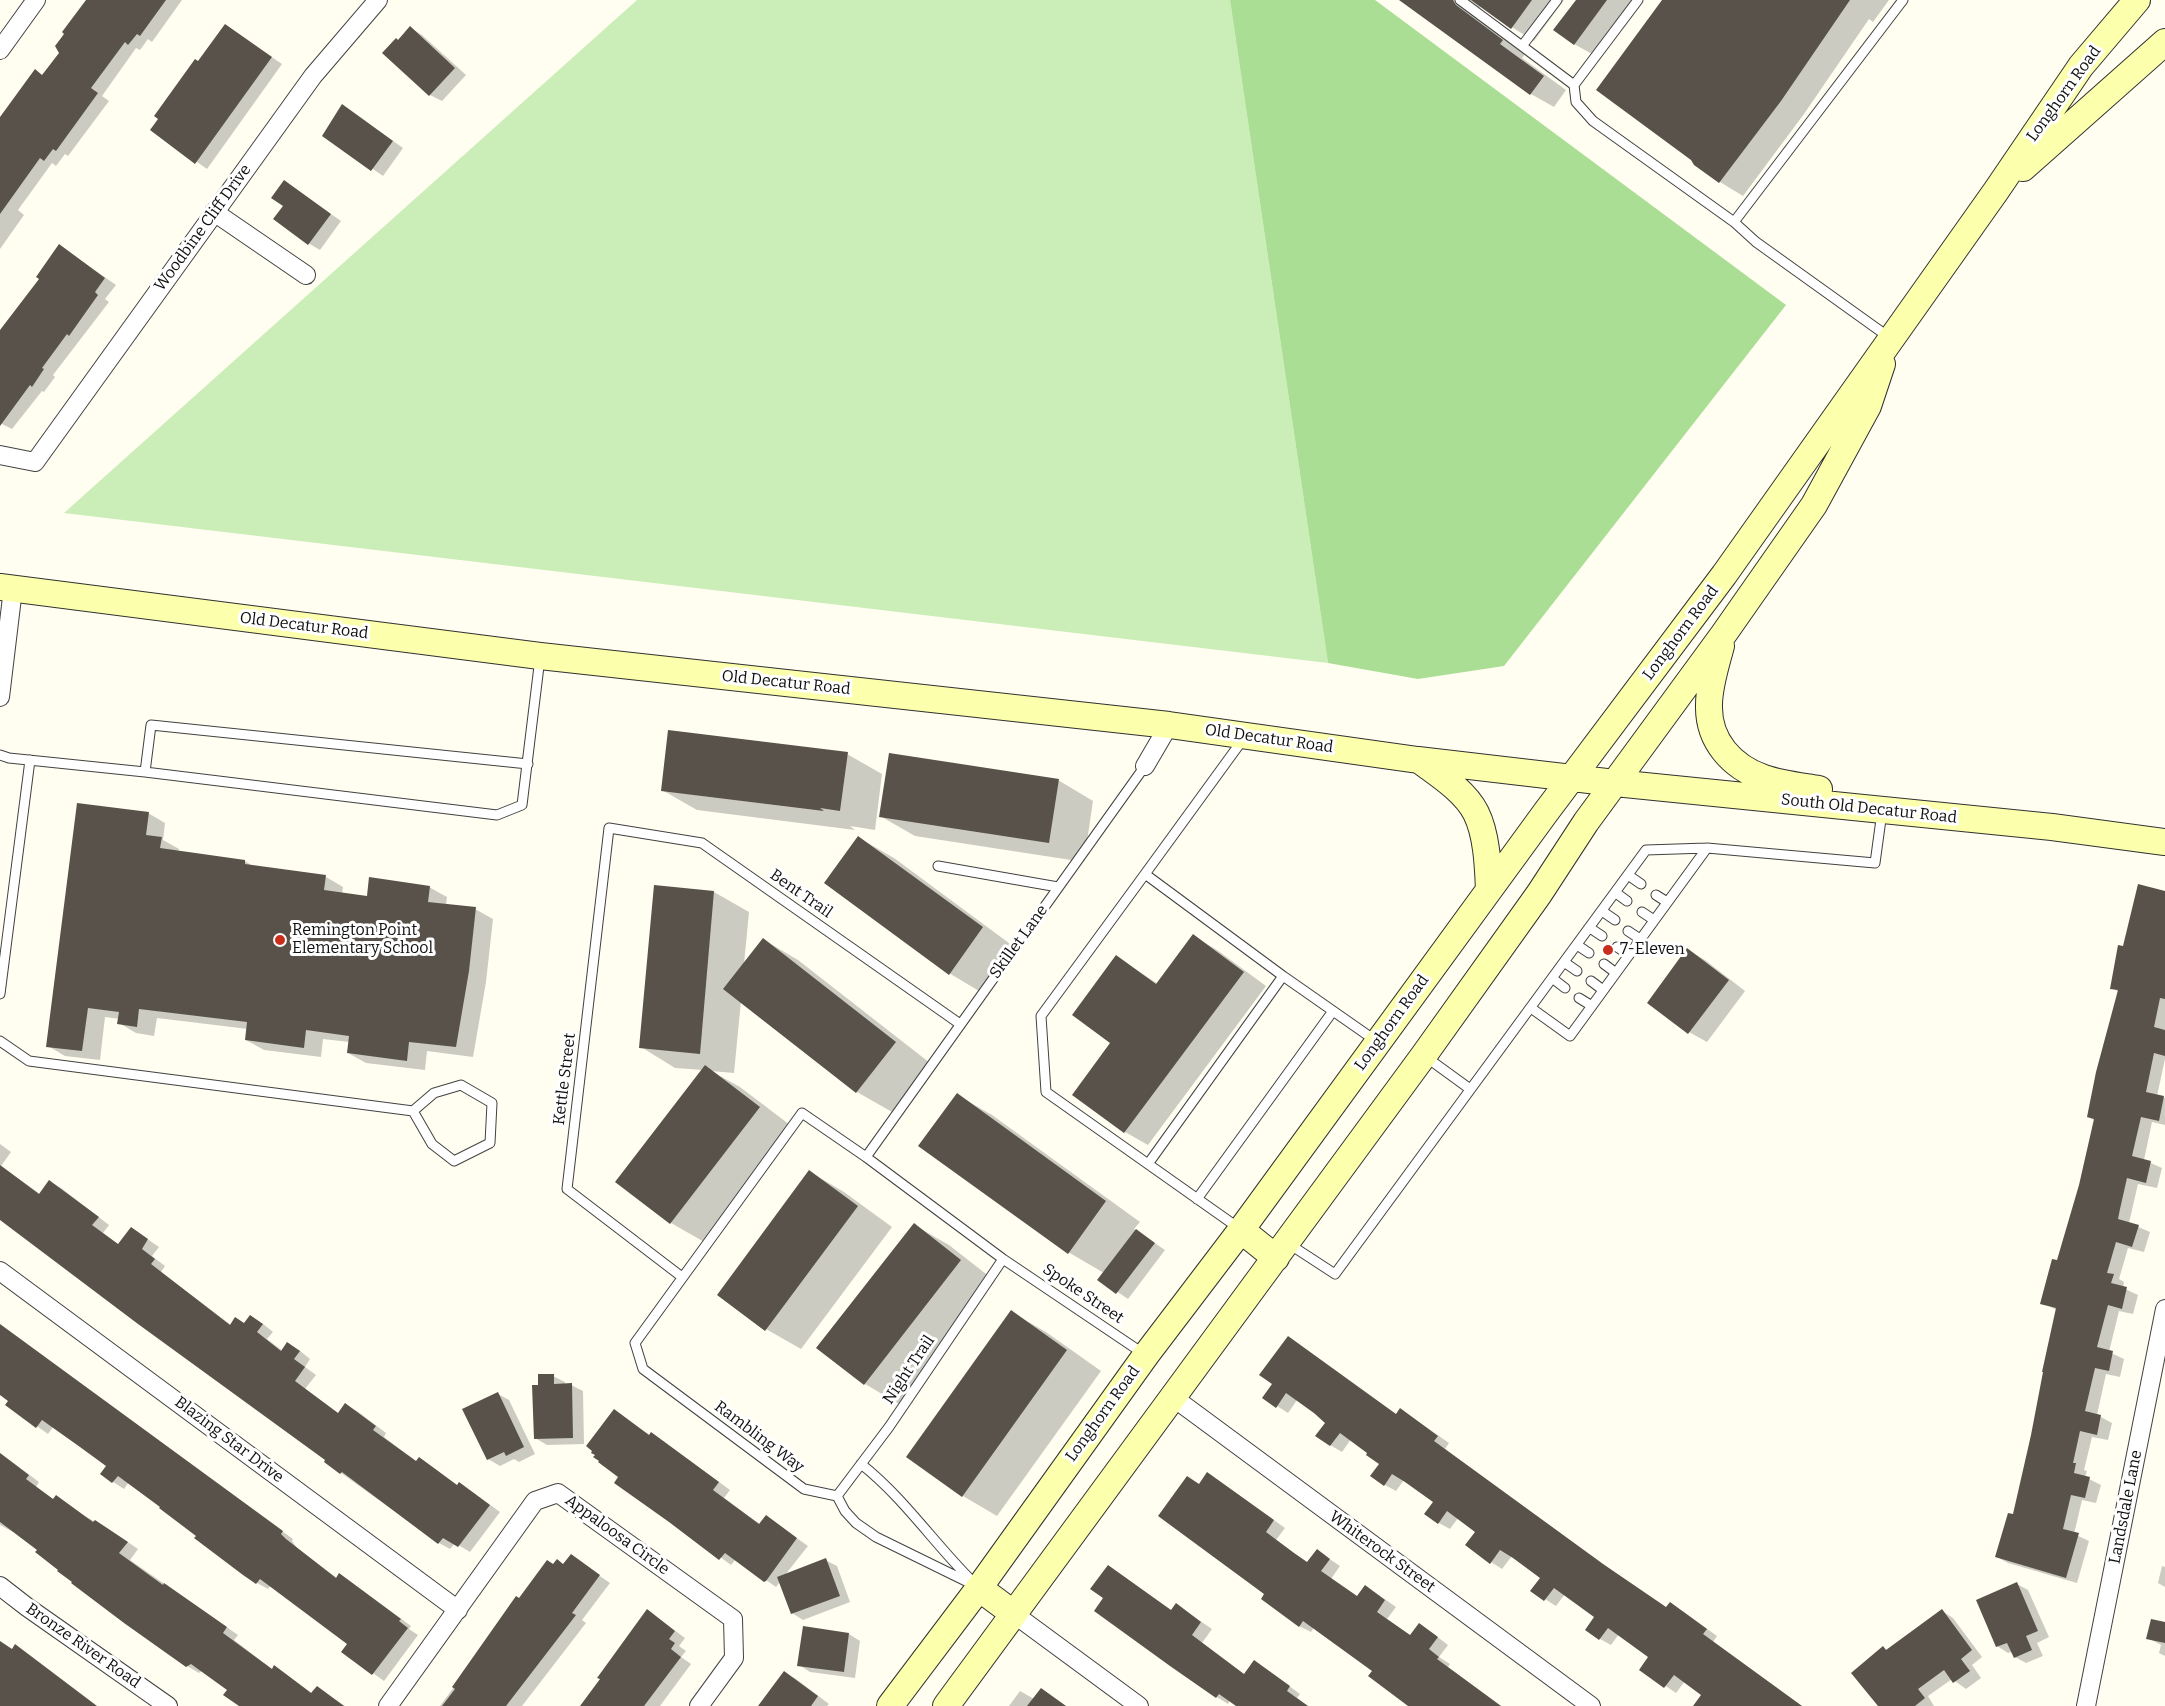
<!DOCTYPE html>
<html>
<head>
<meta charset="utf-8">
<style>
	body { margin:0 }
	canvas { display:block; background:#fffef1 }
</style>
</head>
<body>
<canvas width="2165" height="1706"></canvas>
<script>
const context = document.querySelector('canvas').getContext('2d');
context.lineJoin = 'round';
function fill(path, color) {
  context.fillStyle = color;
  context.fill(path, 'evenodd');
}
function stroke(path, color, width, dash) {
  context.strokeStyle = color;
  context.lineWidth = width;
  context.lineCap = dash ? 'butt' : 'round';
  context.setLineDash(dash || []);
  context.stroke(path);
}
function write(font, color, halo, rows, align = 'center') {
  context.font = font + ' Bitter,serif';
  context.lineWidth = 6;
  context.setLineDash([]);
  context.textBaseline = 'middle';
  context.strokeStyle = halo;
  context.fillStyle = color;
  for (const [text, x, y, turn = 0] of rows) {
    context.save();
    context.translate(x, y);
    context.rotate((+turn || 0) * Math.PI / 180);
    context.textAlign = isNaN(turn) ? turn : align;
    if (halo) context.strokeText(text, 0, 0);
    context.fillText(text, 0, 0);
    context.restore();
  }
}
fill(new Path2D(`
	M637,0H1230L1328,663L64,513Z`), '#cbedb7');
fill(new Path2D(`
	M1230,0H1375L1786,305L1504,666L1418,679L1328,663Z`), '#abde95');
fill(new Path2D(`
	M88,0H182L152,42L148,39L140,50L136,48L102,96L109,101L68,156L65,154L56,166L52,163L18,210L24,215L0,249V118L43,76L61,53Z
	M1402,0H1564L1534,41L1480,7L1476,14L1479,20L1525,54L1522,58L1566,90L1554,107L1531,94Z
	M1578,0H1632L1592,54L1574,44Z
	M1664,0H1889L1873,22L1869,19L1804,114L1743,196L1720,182L1696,164Z
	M226,26L282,64L207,169L152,130Z
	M411,28L422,35L466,75L442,101L430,95L384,53Z
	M354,113L403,148L383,176L324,135Z
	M285,182L341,221L320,250L308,243L285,206Z
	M60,246L116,285L105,299L109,302L53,375L55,377L44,392L42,391L12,429L0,423V332L42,279Z
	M847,754L882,774L875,830L850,826L855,830L697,810L662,790Z
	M1058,780L1093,801L1084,862L915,836L880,816Z
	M148,813L165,823L163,840L179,849L178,852L245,861L254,867L326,877L343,887L342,894L368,897L429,887L447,897L446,905L475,909L493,919L486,982L473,1057L427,1051L425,1070L366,1063L348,1053L349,1042L323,1039L321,1057L264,1050L246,1040L248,1029L157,1018L154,1036L136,1033L119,1023L120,1019L105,1017L100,1060L65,1056L48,1046Z
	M859,838L894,858L1017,949L984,994L949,973Z
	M655,887L714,892L749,912L744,964L764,940L798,960L930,1063L892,1112L857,1092L741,1001L734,1073L711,1071L740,1087L794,1128L706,1243L671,1223L617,1182L703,1070L675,1068L641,1047Z
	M2165,892V1059L2157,1096L2165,1098V1125L2152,1122L2144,1160L2162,1168L2157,1188L2138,1184L2129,1223L2150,1232L2144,1252L2128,1248L2119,1279L2124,1282L2123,1288L2138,1295L2133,1314L2119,1311L2109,1352L2124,1359L2120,1377L2106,1374L2097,1415L2112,1423L2108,1440L2092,1437L2084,1470L2087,1471L2085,1477L2101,1485L2096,1503L2082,1500L2074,1534L2089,1541L2077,1583L2008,1563L1997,1557L2014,1516L2032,1436L2057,1310L2042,1303L2058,1262L2080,1185L2096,1121L2088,1117L2119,992L2112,988L2124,948Z
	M1193,936L1217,950L1266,986L1148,1145L1125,1132L1074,1094L1112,1042L1117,957L1158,984Z
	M1688,950L1705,960L1745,991L1707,1042L1689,1032L1649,1002Z
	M957,1095L992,1115L1140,1222L1134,1229L1165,1250L1128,1299L1100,1280L1104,1273L1068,1252Z
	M0,1144L11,1152L1,1166L40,1194L50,1182L61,1188L109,1225L103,1233L119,1245L143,1236L159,1247L152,1256L165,1266L161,1272L231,1325L262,1323L273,1332L267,1339L283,1351L299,1350L310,1359L305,1367L316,1375L305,1389L339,1414L345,1405L357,1411L386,1433L384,1437L417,1462L420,1459L431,1466L458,1486L471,1491L500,1512L470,1552L455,1543L450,1549L439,1543L341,1473L328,1460L0,1219Z
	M810,1172L844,1192L892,1227L801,1349L766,1329L719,1294Z
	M914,1225L949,1245L995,1281L899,1404L865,1384Z
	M1011,1312L1046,1332L1101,1371L997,1516L963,1496Z
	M0,1325L293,1539L292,1541L297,1548L337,1578L340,1575L351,1582L411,1626L409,1629L418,1635L384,1681L343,1652L349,1644L271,1585L268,1589L257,1583L129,1482L124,1489L113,1482L108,1465L53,1427L48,1434L7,1405L10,1401L0,1393Z
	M1288,1338L1397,1415L1401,1410L1412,1417L1449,1443L1445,1449L1614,1572L1667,1608L1681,1610L1717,1636L1713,1642L1802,1706H1695L1703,1695L1685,1681L1676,1693L1641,1669L1650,1657L1619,1634L1611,1645L1600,1639L1596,1616L1565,1594L1556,1606L1532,1591L1542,1577L1512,1556L1502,1569L1491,1562L1467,1545L1477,1531L1458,1518L1450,1529L1439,1523L1435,1502L1404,1480L1396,1491L1385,1485L1381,1464L1370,1453L1351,1439L1342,1452L1330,1445L1327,1423L1297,1400L1288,1413L1277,1406L1274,1384Z
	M553,1376L565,1382V1385H571L583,1391L584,1444L547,1445L535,1438L540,1386Z
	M498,1394L509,1400L535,1454L519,1462L514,1459L500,1466L488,1459Z
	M614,1411L651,1436L663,1441L730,1490L724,1498L761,1525L767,1517L808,1546L785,1575L825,1560L837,1566L850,1602L803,1620L792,1613L780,1582L776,1587L736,1559L731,1565L670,1520L620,1477Z
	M0,1453L39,1482L36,1487L54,1500L107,1528L138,1549L130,1560L238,1635L234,1640L273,1670L275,1667L286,1674L313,1694L318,1688L345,1706H242L229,1690L202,1671L199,1673L187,1666L39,1550L14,1531L13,1532L0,1525Z
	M1219,1481L1285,1528L1276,1540L1308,1563L1317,1551L1328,1558L1340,1566L1331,1579L1358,1597L1365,1587L1376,1593L1396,1607L1387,1619L1411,1636L1431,1632L1448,1645L1439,1657L1450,1664L1448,1667L1501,1706H1412L1374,1671L1314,1627L1311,1632L1299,1626L1266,1594L1200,1485Z
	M571,1556L610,1583L582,1620L586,1623L522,1706H440L519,1599L554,1566L564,1565Z
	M2162,1566L2165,1567V1587L2158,1583Z
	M1109,1567L1172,1611L1187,1612L1212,1629L1202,1643L1245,1675L1266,1669L1300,1694L1297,1698L1308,1706H1238L1230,1700L1228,1704L1217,1697L1096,1610L1105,1598Z
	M2017,1584L2028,1590L2049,1637L2037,1643L2043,1656L2026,1663L2015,1657L2011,1652L2008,1653L1997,1646Z
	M1942,1611L1953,1618L1982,1657L1972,1665L1981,1678L1966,1689L1952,1679L1928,1696L1934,1706H1880L1884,1648L1888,1651Z
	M658,1618L685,1638L679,1646L686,1651L681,1657L691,1664L660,1706H582Z
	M2165,1624V1656L2159,1653L2161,1645L2148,1638Z
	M849,1634L860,1641L855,1678L810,1672L799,1665Z
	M785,1673L796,1679L829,1704L827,1706H760Z
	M1041,1689L1066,1706H1009L1020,1691L1034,1699Z`), '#0003');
fill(new Path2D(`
	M86,0H166L140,36L137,34L128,45L125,42L91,88L98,93L56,151L53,149L44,161L40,158L0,214V117L35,69L42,75L59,53L55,46L64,34L62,32Z
	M1399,0H1453L1456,5L1503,40L1500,44L1544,76L1530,95Z
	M1471,0H1532L1511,29Z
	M1576,0H1607L1574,45L1553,30Z
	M1662,0H1850L1781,101L1719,183L1694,165L1691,160L1596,90Z
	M225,24L272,57L195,164L150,130L158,119L154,116L195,59L198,61Z
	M410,26L455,68L429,96L382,53L396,38L398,40Z
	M342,104L393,141L371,171L322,136Z
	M284,180L331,214L308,245L273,219L283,206L271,198Z
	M59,244L105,278L95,292L98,295L69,336L67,334L42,368L44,369L32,387L30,385L0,426V330L39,279L36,277Z
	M668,730L848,752L840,811L820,808L824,811L661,791Z
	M889,753L1059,779L1049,843L879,817Z
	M77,803L149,812L146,835L162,837L160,848L245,860V864L326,875L324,890L367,896L369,877L430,886L428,902L476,907L469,971L456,1047L409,1042L407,1061L347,1053L349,1036L306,1030L304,1048L245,1040L247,1022L139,1009L137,1027L117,1024L119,1012L88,1008L82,1051L46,1047Z
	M858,836L983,927L949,975L824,883Z
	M2138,884L2165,891V999L2160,998L2154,1027L2165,1030V1056L2154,1053L2146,1092L2164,1096L2159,1121L2141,1117L2132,1156L2151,1161L2146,1183L2127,1178L2120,1209L2118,1219L2139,1225L2132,1247L2116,1242L2107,1273L2114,1274L2111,1283L2127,1287L2122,1309L2108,1305L2097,1347L2113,1351L2109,1371L2095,1368L2085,1411L2101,1415L2097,1435L2080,1431L2073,1463H2076L2074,1473L2090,1477L2085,1498L2071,1495L2063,1529L2079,1533L2066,1578L1995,1557L2008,1513L2013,1514L2031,1435L2043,1372H2042L2056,1308L2040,1304L2052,1259L2057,1260L2079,1185L2094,1119L2087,1117L2096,1072L2118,990L2110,989L2118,945L2123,946Z
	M654,885L714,891L700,1054L639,1048Z
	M1193,934L1244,972L1124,1133L1072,1095L1110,1043L1072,1015L1116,955L1156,984Z
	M763,938L896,1042L856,1093L723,989Z
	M1687,948L1729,980L1688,1034L1647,1003Z
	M705,1065L760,1107L670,1224L615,1182Z
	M957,1093L1106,1201L1068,1254L918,1146Z
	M0,1165L39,1194L49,1180L99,1217L92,1225L118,1244L131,1227L148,1239L142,1249L155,1259L151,1264L230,1325L235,1317L244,1323L250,1315L263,1324L257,1332L281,1351L287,1342L300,1351L294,1359L305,1367L295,1381L338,1413L345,1403L376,1426L373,1430L416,1461L419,1457L457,1485L459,1482L490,1505L458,1547L443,1538L438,1544L342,1472L340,1474L324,1462L325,1460L138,1324L0,1220Z
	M809,1170L858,1206L765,1331L717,1295Z
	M914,1223L961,1260L864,1385L816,1348Z
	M1136,1229L1155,1243L1116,1294L1097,1280Z
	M1011,1310L1067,1350L962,1497L906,1457Z
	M0,1324L283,1531L281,1534L286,1539L336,1578L339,1573L401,1619L399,1621L408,1628L372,1675L341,1652L347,1644L260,1579L256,1584L243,1575L194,1538L196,1536L159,1508L160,1507L118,1476L112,1483L100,1474L106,1466L80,1447L42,1420L36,1428L5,1405L8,1401L0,1395Z
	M1288,1336L1396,1414L1400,1408L1438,1436L1434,1441L1603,1564L1666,1607L1670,1602L1707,1629L1703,1634L1802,1706H1693L1701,1695L1674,1675L1664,1688L1639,1670L1648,1657L1608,1628L1599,1640L1585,1630L1594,1617L1554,1588L1544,1601L1530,1591L1540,1578L1513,1558L1500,1550L1490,1564L1465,1545L1475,1532L1447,1511L1438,1524L1424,1514L1433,1502L1405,1482L1392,1474L1384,1486L1370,1476L1379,1464L1366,1455L1367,1453L1340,1433L1330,1446L1315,1436L1325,1423L1314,1413L1286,1393L1276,1408L1262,1398L1272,1384L1259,1375Z
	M538,1374H554V1384L572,1383L573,1438L534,1439L532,1385H538Z
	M498,1392L524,1447L506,1456L504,1452L487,1460L462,1409Z
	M614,1409L649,1435L651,1432L719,1482L713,1490L759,1524L766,1515L797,1538L766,1581L764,1582L725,1553L719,1560L669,1522L614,1483L618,1477L598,1462L599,1461L593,1457L595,1455L591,1453L592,1451L586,1446Z
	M0,1453L29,1475L26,1479L53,1499L56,1495L93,1522L95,1520L128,1542L119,1553L163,1585L164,1583L227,1627L223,1633L272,1669L274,1665L311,1693L317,1686L344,1706H239L223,1695L227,1690L191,1664L186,1667L124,1623L71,1583L72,1582L57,1571L58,1570L35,1552L37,1550L0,1522Z
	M1207,1472L1274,1520L1266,1532L1294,1553L1307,1562L1317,1549L1330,1559L1321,1571L1357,1596L1365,1585L1385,1600L1377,1612L1410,1635L1419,1623L1438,1637L1429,1649L1439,1657L1437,1659L1501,1706H1408L1368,1676L1372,1671L1303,1621L1299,1627L1261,1599L1264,1594L1158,1516L1187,1476L1199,1484Z
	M571,1554L600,1575L572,1613L576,1615L506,1706H442L455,1689L452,1687L516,1596L519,1598L547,1560L553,1564L557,1559L563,1564Z
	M826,1558L840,1596L791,1614L777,1577Z
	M1108,1565L1171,1610L1176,1603L1201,1622L1192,1635L1244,1674L1254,1660L1290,1686L1287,1691L1308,1706H1236L1219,1694L1216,1698L1170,1666L1094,1611L1103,1598L1090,1589Z
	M2017,1582L2038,1631L2026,1636L2032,1650L2014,1658L2007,1643L1996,1647L1976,1600Z
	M647,1609L675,1631L669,1639L675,1643L671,1649L681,1657L644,1706H580L600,1679L597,1678Z
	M1942,1609L1972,1650L1961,1659L1970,1671L1953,1683L1944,1670L1918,1689L1925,1698L1915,1706H1878L1851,1673L1883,1646L1886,1650Z
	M2151,1619L2165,1622V1643L2146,1639Z
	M803,1626L849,1633L844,1672L797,1666Z
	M0,1641L12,1649L15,1644L97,1706H0Z
	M784,1671L818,1696L811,1706H758Z
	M1041,1688L1066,1706H1027Z`), '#58524a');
const lane = new Path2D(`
	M1460,0L1522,46
	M1557,0L1522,46L1574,85
	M1638,0L1574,85L1576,102L1593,121L1734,222
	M1890,338L1756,242L1734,222L1903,0
	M1244,738L1145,874L1283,976
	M0,755L9,758L145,772L497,815L522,805L540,658
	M145,772L151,725L528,764
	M938,866L1058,887
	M1145,874L1041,1016L1046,1092L1148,1164
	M1628,875L1641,884
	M1616,893L1627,901
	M1656,895L1667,902
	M1602,911L1615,920
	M1642,912L1654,920
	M1590,928L1602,936
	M1628,931L1640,939
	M1577,945L1589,953
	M1617,947L1629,955
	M1564,962L1577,971
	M1604,964L1616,973
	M1552,978L1565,988
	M1591,981L1603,990
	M0,994L30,760
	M1579,998L1592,1006
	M1531,1008L1570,1036L1707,848
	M0,1041L29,1061L413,1111L434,1093L461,1085L492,1103L490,1143L454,1161L432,1144L413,1111
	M1426,1057L1470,1089
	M866,1157L1145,766
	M1197,1199L1333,1011
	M1240,1229L1148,1164L1283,976L1376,1041
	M1289,1244L1335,1274L1646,850L1707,848L1875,863L1882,812
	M682,1277L567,1189L609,828L702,843L960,1024
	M861,1464C903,1497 933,1542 971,1580
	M837,1496L889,1427L1003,1259
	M978,1587L876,1537L856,1523L845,1511L837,1496L804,1489L643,1369L635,1343L802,1113L866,1157L1003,1259L1144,1354`);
const street = new Path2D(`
	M0,50L36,0
	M214,212L306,275
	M0,455L35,462L313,76L378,0
	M0,697L13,589
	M1145,766L1169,725
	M0,1271L458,1610
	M1174,1398L1591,1706
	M0,1586L27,1607L168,1706
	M1014,1614L1139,1706
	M388,1706L535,1501L558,1493L733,1619L734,1658L699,1706
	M2086,1706L2165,1309`);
const secondary = new Path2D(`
	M2023,168L2165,42
	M0,587L540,656L1169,725L1418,760L1615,783L2052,827L2165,842
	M1721,646C1716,665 1709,686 1709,705C1708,741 1732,767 1764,778C1781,784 1801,786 1819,789
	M1419,760C1438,774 1465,791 1476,813C1487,835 1488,867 1489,890
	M1241,1230L1276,1258
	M979,1588L1014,1614
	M890,1706L979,1588L1146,1355L1241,1230L1546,812L1724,575L1996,191L2081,66L2137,0
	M946,1706L1424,1055L1539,894L1586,822L1723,635L1814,505L1868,406L1882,364`);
stroke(lane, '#424242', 11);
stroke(street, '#424242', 20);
stroke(secondary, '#313131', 28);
stroke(lane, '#fff', 9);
stroke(street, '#fff', 18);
stroke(secondary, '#fcffac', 26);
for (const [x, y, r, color] of [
	[280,940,6,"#c92e1d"],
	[1608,950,6,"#c92e1d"]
]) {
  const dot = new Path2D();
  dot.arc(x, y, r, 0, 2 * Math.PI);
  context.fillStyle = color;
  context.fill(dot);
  stroke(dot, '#fff', 2);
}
write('16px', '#0f0f0f', '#fff', [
	["Longhorn Road",2064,94,-54],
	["Woodbine Cliff Drive",203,228,-54],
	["Old Decatur Road",304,626,7],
	["Longhorn Road",1681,633,-53],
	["Old Decatur Road",786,683,6],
	["Old Decatur Road",1269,739,8],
	["South Old Decatur Road",1869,809,6],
	["Bent Trail",801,894,35],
	["Skillet Lane",1019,942,-54],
	["Longhorn Road",1392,1023,-54],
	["Kettle Street",565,1079,-83],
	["Spoke Street",1083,1294,34],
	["Night Trail",909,1370,-56],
	["Longhorn Road",1103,1414,-54],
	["Rambling Way",759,1437,37],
	["Blazing Star Drive",229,1440,37],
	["Landsdale Lane",2126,1507,-79],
	["Appaloosa Circle",617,1535,36],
	["Whiterock Street",1382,1552,36],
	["Bronze River Road",83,1646,35]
]);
write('16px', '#0f0f0f', '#fff', [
	["Remington Point",292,931],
	["Elementary School",292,949],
	["7-Eleven",1620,950]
], 'left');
</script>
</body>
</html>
